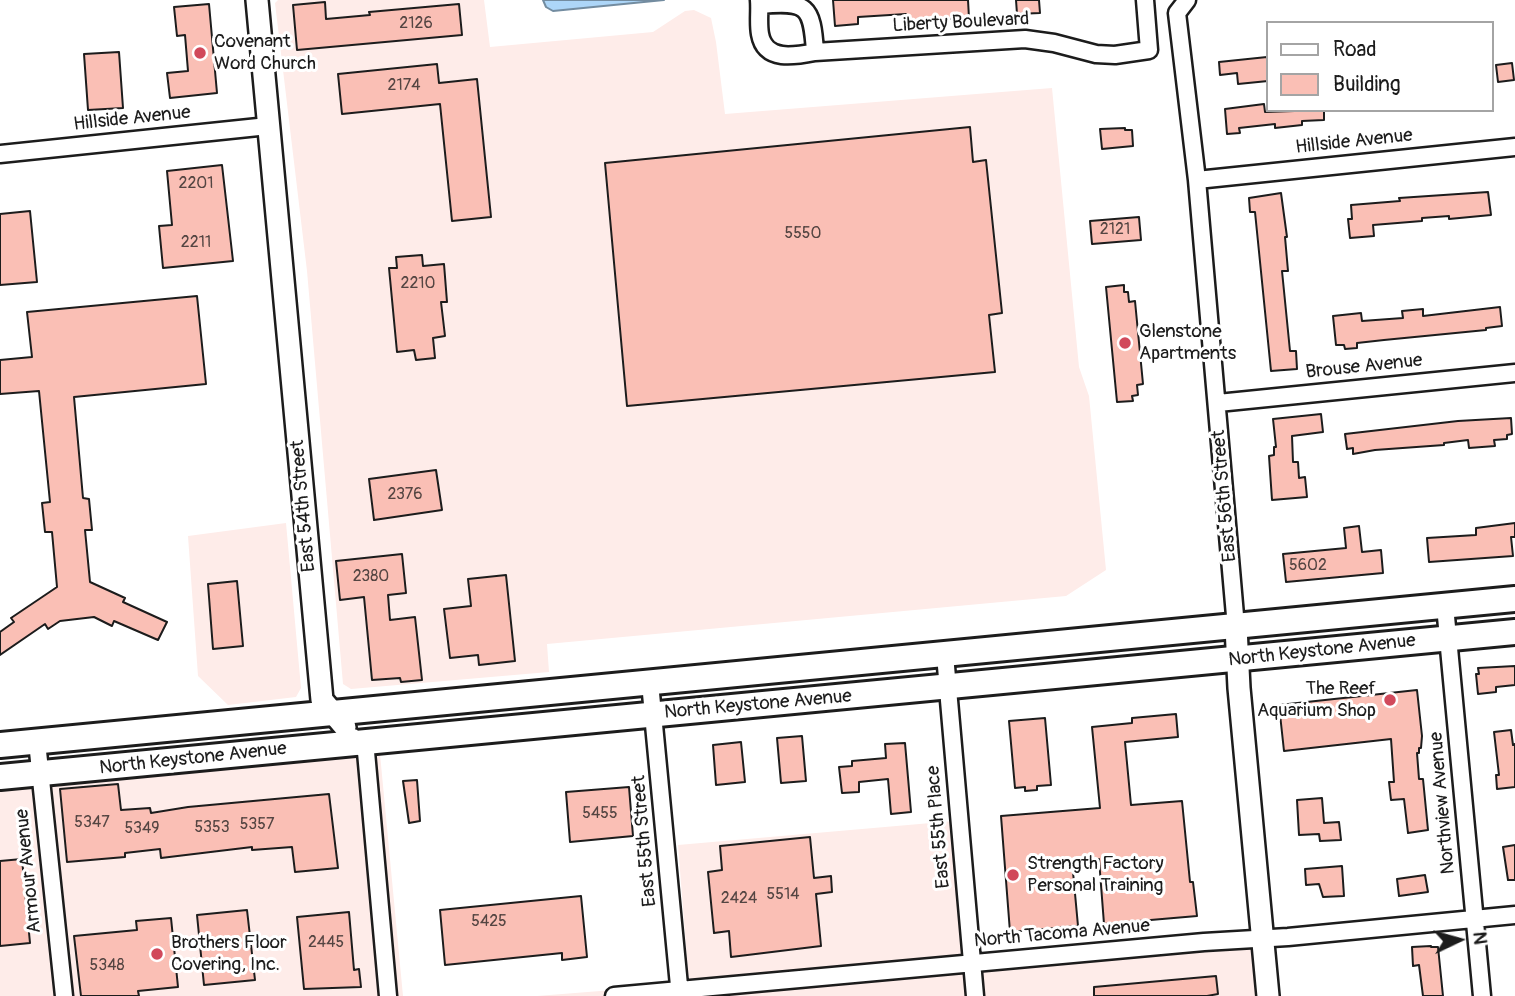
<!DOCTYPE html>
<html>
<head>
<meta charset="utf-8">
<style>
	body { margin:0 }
	#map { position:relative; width:1515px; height:996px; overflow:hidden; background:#fff; font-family:Pangolin,sans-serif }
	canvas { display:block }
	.legend { position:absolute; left:1266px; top:21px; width:228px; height:91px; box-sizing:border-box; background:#fff; border:2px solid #a4a4a4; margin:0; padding:9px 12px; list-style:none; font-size:21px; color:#1c1c1c }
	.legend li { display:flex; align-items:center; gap:14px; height:35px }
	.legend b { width:35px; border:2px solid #a4a4a4 }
	.north { position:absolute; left:1424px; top:905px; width:70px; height:70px; -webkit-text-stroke:5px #fff; paint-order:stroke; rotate:85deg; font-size:19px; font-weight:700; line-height:28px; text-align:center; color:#1c1c1c }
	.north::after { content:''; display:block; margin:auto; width:24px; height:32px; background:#1c1c1c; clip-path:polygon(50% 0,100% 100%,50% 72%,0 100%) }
</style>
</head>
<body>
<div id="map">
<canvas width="1515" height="996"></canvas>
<ul class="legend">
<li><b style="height:9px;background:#fff"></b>Road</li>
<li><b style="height:19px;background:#fabfb5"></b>Building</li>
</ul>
<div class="north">N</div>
</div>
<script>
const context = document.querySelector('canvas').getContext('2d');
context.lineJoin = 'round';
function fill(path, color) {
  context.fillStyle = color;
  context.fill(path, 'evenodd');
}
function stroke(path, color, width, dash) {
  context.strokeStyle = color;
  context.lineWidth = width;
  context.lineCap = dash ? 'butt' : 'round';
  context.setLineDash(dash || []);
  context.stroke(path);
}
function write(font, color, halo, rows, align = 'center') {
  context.font = font + ' Pangolin,sans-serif';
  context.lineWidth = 6;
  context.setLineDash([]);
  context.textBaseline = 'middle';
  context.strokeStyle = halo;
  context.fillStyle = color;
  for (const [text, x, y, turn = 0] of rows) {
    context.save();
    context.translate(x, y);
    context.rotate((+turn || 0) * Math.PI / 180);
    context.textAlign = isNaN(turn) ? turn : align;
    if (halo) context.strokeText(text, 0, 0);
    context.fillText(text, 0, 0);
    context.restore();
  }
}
fill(new Path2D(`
	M278,0H484L490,47L653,32L685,11L694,10L711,18L716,42L725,114L1052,88L1079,367L1089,396L1106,570L1066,596L547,644L549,672L351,689L343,684L307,271L275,3Z
	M286,523L301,688L296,697L228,705L198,676L188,536Z
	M380,754L403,996H0V790Z
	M954,821L978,969L1256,945L1261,996H537L689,984L678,845Z`), '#feece9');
const water = new Path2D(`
	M543,0H664L553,11L546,7Z`);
fill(water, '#add6f8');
stroke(water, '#738ca0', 2);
const building = new Path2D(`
	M833,0H968L969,18L906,21V14L858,17V24L835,26Z
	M1016,0H1039L1040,13L1017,14Z
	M325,2L326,19L370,15L369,12L459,4L462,35L297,50L293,5Z
	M209,4L217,93L170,98L167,73L188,71L185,35L177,36L174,7Z
	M119,52L123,108L88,110L84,54Z
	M1267,57L1268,81L1238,84L1237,73L1220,75L1219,62Z
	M1512,63L1514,80L1498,82L1496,65Z
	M437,64L439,83L477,79L491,217L452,221L440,104L342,114L338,74Z
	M1264,104L1265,112L1324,110V120L1302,121V125L1275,128V124L1239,128L1240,133L1227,134L1225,109Z
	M970,127L973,162L986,160L1002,313L989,315L995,372L627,406L605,163Z
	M1125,128V130H1132L1133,146L1102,149L1100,129Z
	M222,165L233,261L163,268L159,226L172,225L167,171Z
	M1488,192L1491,215L1449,219V216L1422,218V221L1373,225L1374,236L1350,238L1348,219H1352L1351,205L1400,201L1399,198Z
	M1281,193L1287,237H1285L1288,271H1282L1290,351H1296L1297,369L1271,371L1255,212H1250L1249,198Z
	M30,211L37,282L0,285V214Z
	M1139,217L1141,240L1092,244L1090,221Z
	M422,255L423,266L444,264L447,302H441L445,336L433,338L435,358L416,360L414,350L397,352L389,268H397L396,257Z
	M1124,285V292H1128L1129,302L1135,301L1143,384L1137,385L1138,395L1132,396L1133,401L1117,402L1106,287Z
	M197,296L206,384L74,397L83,498L89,499L92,530H85L90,582L125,598L123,602L167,622L158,640L114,621L112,626L94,617L60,621L48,629L45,624L0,655V632L14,622L11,618L57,587L52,532H45L42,503L50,502L39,391L0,394V360L32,357L27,312Z
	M1500,307L1502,326L1486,328V330L1384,340L1357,343V348L1345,349L1344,345H1336L1333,316L1361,313L1362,321L1403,318L1402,311L1423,309V316Z
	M1321,414L1323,432L1292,436L1293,462H1298L1299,478L1305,477L1307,497L1272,500L1269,456L1274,455V447H1276L1273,419Z
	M1511,418L1512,434L1507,435V439L1494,440L1495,446L1469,448L1468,440L1444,443V445L1375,450L1353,454V448L1347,449L1345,434L1458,421Z
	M436,470L442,510L374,520L369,479Z
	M1515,523V537H1511L1513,556L1429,562L1427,538L1476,535V528Z
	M1359,526L1362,552L1381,550L1383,573L1286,582L1283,554L1346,548L1344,528Z
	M402,554L406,593L388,595L390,620L415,617L422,680L401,682L400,678L372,680L364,597L340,600L336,561Z
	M506,575L515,661L479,665L478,655L450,658L444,609L471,606L468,579Z
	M237,581L243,646L213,649L208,584Z
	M1515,666V685L1496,687V692L1478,694L1476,674H1479L1478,668Z
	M1417,690L1422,736L1421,748H1419V753H1417L1419,779H1423L1428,830L1408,833L1404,799L1391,800L1389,782H1394L1391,739L1284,751L1279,705Z
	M1176,714L1178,737L1125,742L1131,805L1182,801L1190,882H1193L1197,916L1104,924L1099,859L1072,861L1078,926L1010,932L1001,816L1100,808L1092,727L1132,723V718Z
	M1045,718L1051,785L1037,786V790L1025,791V787L1015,788L1009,721Z
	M1511,730L1513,745L1515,744V787L1497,789L1496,775H1499L1494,732Z
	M802,736L806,781L781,783L777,738Z
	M741,742L745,782L716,785L713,745Z
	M905,743L911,812L891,814L888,779L859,782V792L842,793L839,767L852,766V761L886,758L885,744Z
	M417,780L420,821L409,823L403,781Z
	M118,784L121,810L150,808L151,813L188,807L329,794L338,868L295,872L292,847L252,850V847L161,858L160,849L125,853V857L67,862L60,789Z
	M629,787L633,836L570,842L566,792Z
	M1322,798L1324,823L1339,822L1341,840L1320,841L1319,834L1299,835L1297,800Z
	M810,837L814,878L831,876L832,892L816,894L821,946L731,957L729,931L714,933L708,872L722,870L720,846Z
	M1515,845V880H1508L1503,847Z
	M22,859L30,943L0,946V861Z
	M1342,866L1344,896L1323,897L1319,884L1306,885L1305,869Z
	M1425,875L1428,892L1399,896L1397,879Z
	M581,896L587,957L562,960V953L445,965L440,910Z
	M247,910L255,980L204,985L197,915Z
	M349,912L354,970L359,969L361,987L304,989L297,917Z
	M171,918L178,987L138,991L139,996H81L74,936L137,930L136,921Z
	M1431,946V947H1438L1443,996H1423L1419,965L1413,966L1412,947Z
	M1216,976L1218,994L1207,996H1094V987Z`);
fill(building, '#fabfb5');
stroke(building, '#1c1c1c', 2);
const street = new Path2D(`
	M759,0C760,11 758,23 760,34C765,62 795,56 815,52L1025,39L1054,43L1096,54L1115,55L1149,50L1145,0
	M1187,0L1177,13L1197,180L1236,627
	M760,5C807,1 812,5 815,52
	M0,154L268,126
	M1197,180L1515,147
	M1218,403L1515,373
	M1445,606L1482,996
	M945,655L975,996
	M650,683L680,996
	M353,737L366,752L388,996
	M37,742L64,996
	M614,996L1204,942L1288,937L1515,915`);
const secondary = new Path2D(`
	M257,0L322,700L345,727
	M1236,627L1239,688L1268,996`);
const primary = new Path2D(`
	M0,745L1515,599
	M0,777L1515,632`);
stroke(street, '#1c1c1c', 21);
stroke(secondary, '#1c1c1c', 26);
stroke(primary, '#1c1c1c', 30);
stroke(street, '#fff', 16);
stroke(secondary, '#fff', 21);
stroke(primary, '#fff', 24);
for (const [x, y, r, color] of [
	[200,53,7,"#d1495b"],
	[1125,343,7,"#d1495b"],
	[1390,700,7,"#d1495b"],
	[1013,875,7,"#d1495b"],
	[157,954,7,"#d1495b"]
]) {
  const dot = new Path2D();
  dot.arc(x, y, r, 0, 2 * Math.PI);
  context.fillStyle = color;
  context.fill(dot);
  stroke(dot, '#fff', 2.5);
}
write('16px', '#544542', null, [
	["2126",416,24],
	["2174",404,86],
	["2201",196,184],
	["2121",1115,230],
	["5550",803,234],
	["2211",196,243],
	["2210",418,284],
	["2376",405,495],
	["5602",1308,566],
	["2380",371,577],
	["5455",600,814],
	["5347",92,823],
	["5357",257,825],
	["5353",212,828],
	["5349",142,829],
	["5514",783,895],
	["2424",739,899],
	["5425",489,922],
	["2445",326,943],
	["5348",107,966]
]);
write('19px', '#1c1c1c', '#fff', [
	["Liberty Boulevard",961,23,-3],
	["Hillside Avenue",132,119,-6],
	["Hillside Avenue",1354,142,-6],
	["Brouse Avenue",1364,367,-6],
	["East 56th Street",1225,496,-95],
	["East 54th Street",304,506,-95],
	["North Keystone Avenue",1322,651,-6],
	["North Keystone Avenue",758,705,-5],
	["North Keystone Avenue",193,759,-6],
	["Northview Avenue",1443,803,-95],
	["East 55th Place",939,827,-95],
	["East 55th Street",645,841,-95],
	["Armour Avenue",29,871,-96],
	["North Tacoma Avenue",1062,934,-5]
]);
write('19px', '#1c1c1c', '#fff', [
	["Covenant",214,42],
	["Word Church",214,64],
	["Glenstone",1139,332],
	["Apartments",1139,354],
	["The Reef",1376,689,"right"],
	["Aquarium Shop",1376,711,"right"],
	["Strength Factory",1027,864],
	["Personal Training",1027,886],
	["Brothers Floor",171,943],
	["Covering, Inc.",171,965]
], 'left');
</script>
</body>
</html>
